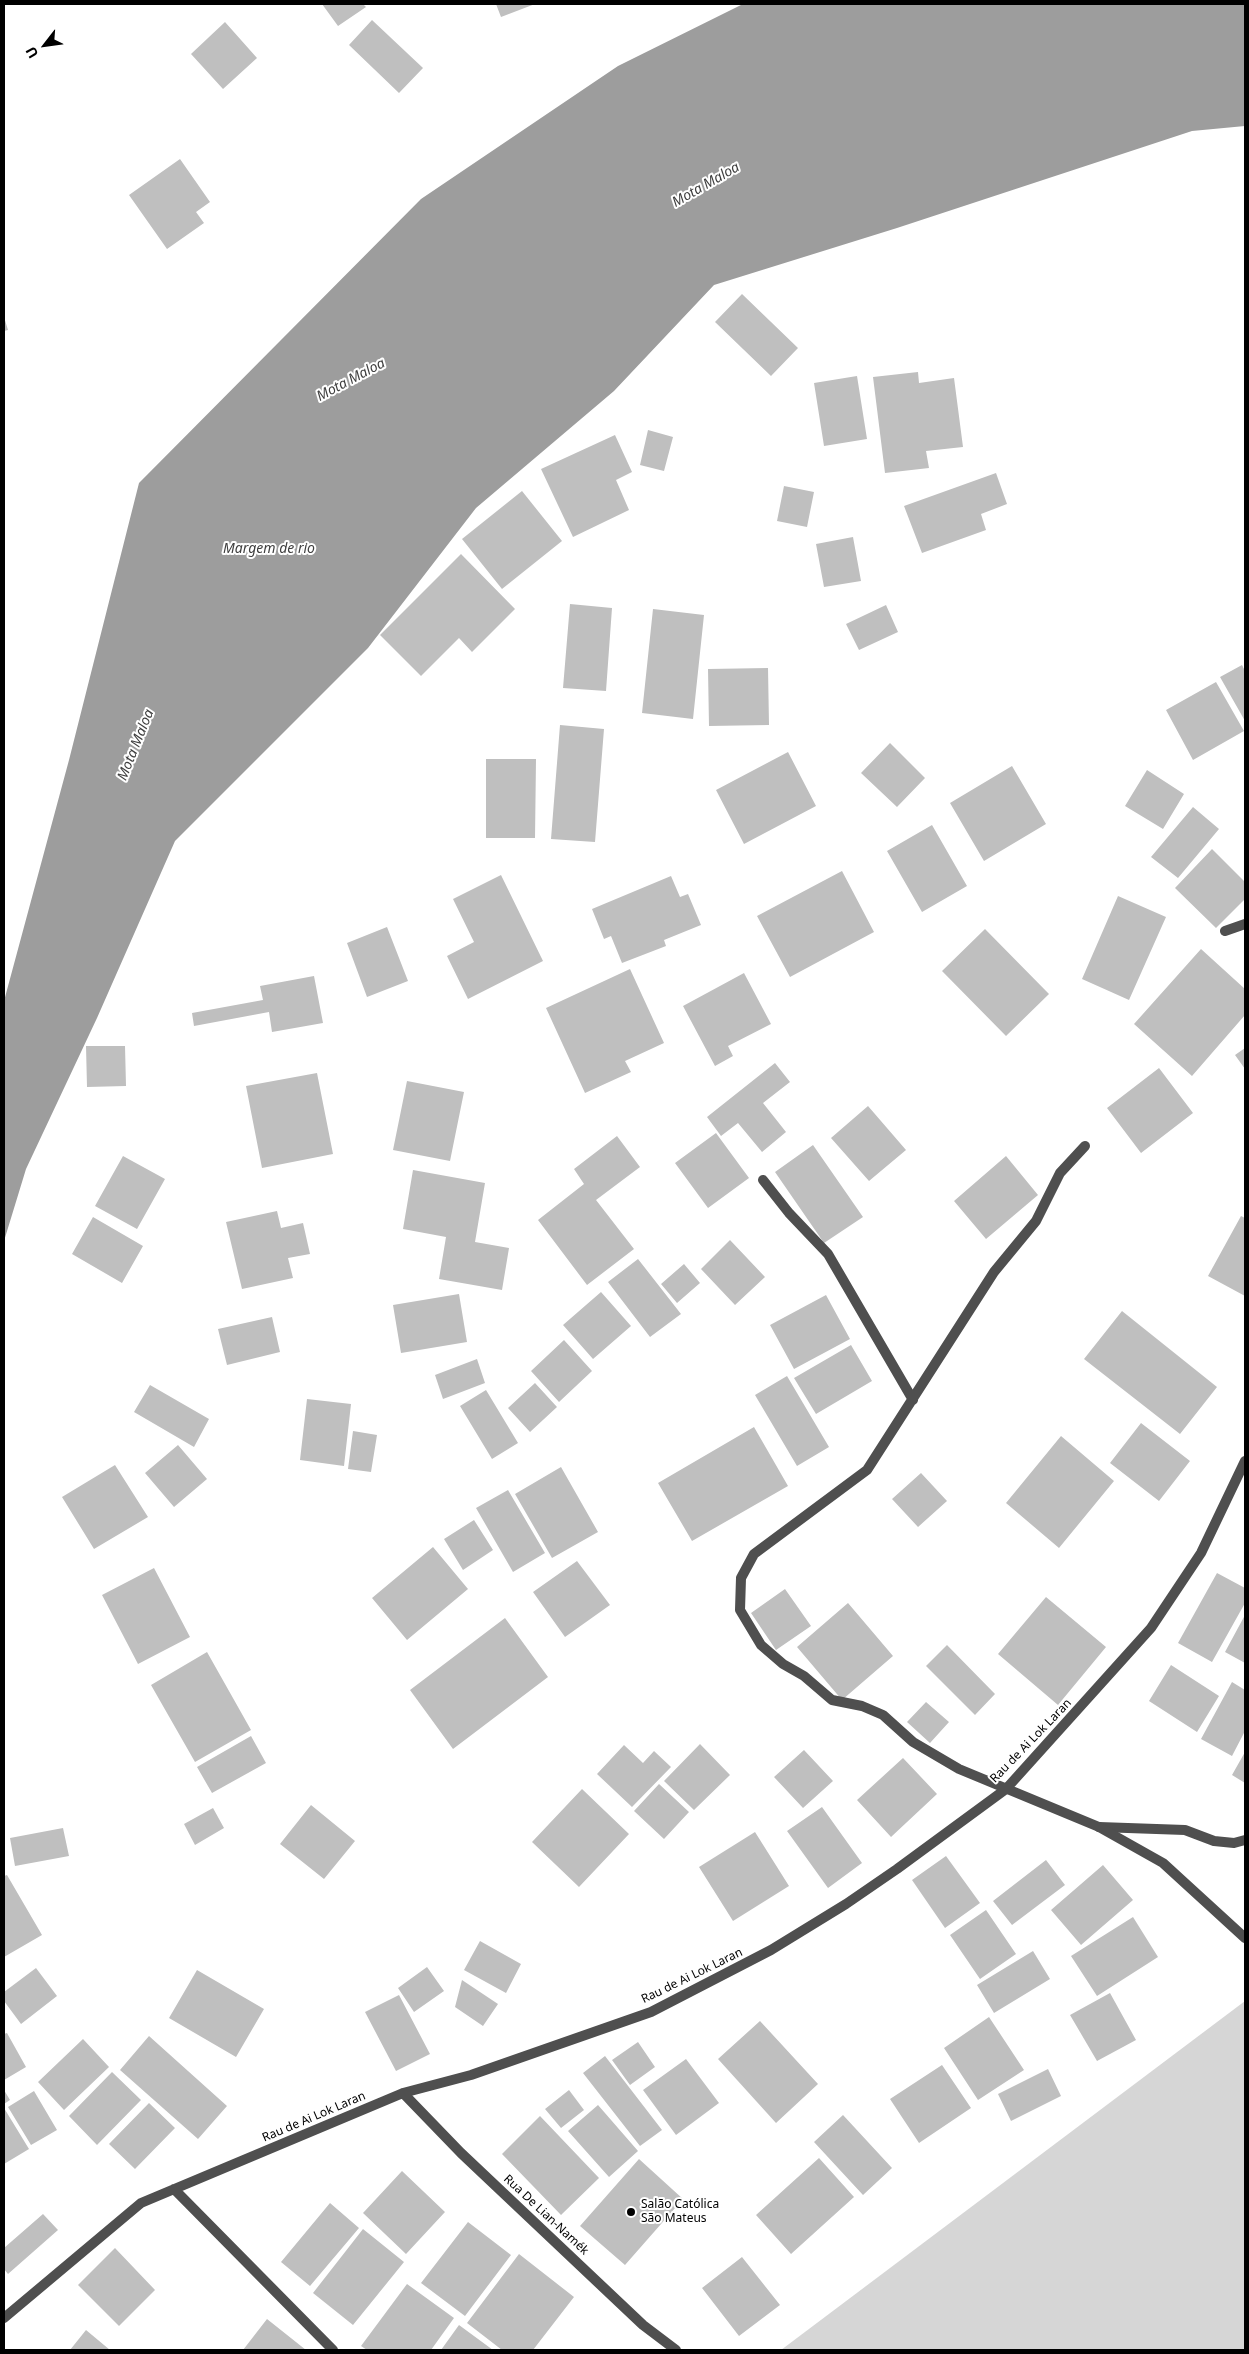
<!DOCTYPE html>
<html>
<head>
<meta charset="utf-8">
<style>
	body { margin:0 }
	#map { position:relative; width:1249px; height:2354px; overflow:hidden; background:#fff; font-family:"Noto Sans",sans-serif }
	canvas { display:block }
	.frame { position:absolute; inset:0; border:5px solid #000; pointer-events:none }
	.north { position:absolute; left:20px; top:20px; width:50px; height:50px; -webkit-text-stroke:4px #fff; paint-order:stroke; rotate:240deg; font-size:14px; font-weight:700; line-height:20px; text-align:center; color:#000 }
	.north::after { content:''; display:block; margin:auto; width:18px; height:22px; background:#000; clip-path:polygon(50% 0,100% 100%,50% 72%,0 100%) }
</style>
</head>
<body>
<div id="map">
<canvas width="1249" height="2354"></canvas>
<div class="frame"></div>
<div class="north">U</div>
</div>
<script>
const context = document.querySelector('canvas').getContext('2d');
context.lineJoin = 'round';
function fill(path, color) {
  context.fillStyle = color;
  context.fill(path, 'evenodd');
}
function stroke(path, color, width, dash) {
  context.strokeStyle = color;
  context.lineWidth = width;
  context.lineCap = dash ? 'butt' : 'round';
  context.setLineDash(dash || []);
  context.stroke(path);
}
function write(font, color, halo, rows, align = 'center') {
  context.font = font + ' "Noto Sans",sans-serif';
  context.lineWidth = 4;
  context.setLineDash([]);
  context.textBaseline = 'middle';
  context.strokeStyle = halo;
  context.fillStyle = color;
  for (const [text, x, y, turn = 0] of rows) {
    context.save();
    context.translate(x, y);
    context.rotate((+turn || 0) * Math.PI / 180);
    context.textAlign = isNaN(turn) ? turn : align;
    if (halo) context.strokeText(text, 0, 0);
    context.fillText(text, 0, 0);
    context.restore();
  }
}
fill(new Path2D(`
	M1245,2001V2350H781Z`), '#d6d6d6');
fill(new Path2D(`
	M743,4H1245V126L1192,131L897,228L714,285L614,391L476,508L368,648L175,841L97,1018L26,1169L4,1241V1001L69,760L139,483L421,199L618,66Z`), '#9d9d9d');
fill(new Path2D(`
	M322,4H363L366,7L338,26Z
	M496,4H535L501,17Z
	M372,20L423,68L399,93L349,45Z
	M225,22L257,58L223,89L191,54Z
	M180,159L210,202L196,212L204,223L167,249L129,195Z
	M742,294L798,348L771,376L715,322Z
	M4,317L8,330L4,331Z
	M918,372L919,383L954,378L963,447L926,451L929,468L885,473L873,377Z
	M857,376L867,439L824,446L814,383Z
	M648,430L673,437L664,471L640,465Z
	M615,435L632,472L616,480L629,510L573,537L541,469Z
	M996,473L1007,504L981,514L986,530L922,553L904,506Z
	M784,486L814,492L807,527L777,521Z
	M522,491L562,541L502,589L462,539Z
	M853,537L861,581L824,587L816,544Z
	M461,554L515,609L472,652L459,638L421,676L380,635Z
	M570,604L612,608L606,691L563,688Z
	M886,605L898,632L859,650L846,624Z
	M653,609L704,615L693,719L642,713Z
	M1242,665L1245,671V721L1220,677Z
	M768,668L769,725L709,726L708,669Z
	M1216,682L1244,731L1193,760L1166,710Z
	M560,725L604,729L595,842L551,839Z
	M890,743L925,778L897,807L861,773Z
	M788,752L816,806L744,844L716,790Z
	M486,759H536L535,838H486Z
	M1012,766L1046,824L984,861L950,803Z
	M1147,770L1184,794L1163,829L1125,806Z
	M1193,807L1219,829L1178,878L1151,857Z
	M932,825L967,886L922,912L887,851Z
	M1212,849L1245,882V899L1216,928L1175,888Z
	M842,871L874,932L790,977L757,916Z
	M501,875L543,961L468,999L447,956L474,942L453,899Z
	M671,876L680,897L688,894L701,925L664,940L666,946L622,963L611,936L604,939L592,909Z
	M1118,896L1166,917L1129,1000L1082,979Z
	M387,927L408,981L367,997L347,943Z
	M985,929L1049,994L1006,1036L942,971Z
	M1201,949L1245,989V1015L1192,1076L1134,1024Z
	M630,969L664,1043L625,1061L631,1072L585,1093L546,1008Z
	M744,973L771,1024L728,1046L733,1056L715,1066L683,1006Z
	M314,976L323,1023L272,1032L269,1012L194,1026L192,1013L263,1000L260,986Z
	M86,1046H125L126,1086L87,1087Z
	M1245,1048V1069L1235,1055Z
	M775,1063L790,1082L763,1103L786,1132L762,1152L738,1123L721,1136L707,1117Z
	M1159,1068L1193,1113L1141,1153L1107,1108Z
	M317,1073L333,1154L262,1168L246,1086Z
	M407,1081L464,1092L450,1161L393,1150Z
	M868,1106L906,1150L869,1181L831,1138Z
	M716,1133L749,1178L708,1208L675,1163Z
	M617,1136L640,1167L596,1200L634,1249L587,1285L538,1220L584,1184L574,1169Z
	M813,1145L863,1217L824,1243L775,1172Z
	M123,1156L165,1179L137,1229L95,1206Z
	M1006,1156L1038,1195L986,1239L954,1201Z
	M413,1170L485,1183L475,1242L509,1248L502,1290L439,1279L446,1237L403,1229Z
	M277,1211L281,1228L303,1223L310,1254L288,1258L293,1278L242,1289L226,1222Z
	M1241,1216L1245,1218V1296L1208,1276Z
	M93,1217L143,1246L122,1283L72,1254Z
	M730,1240L765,1277L735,1305L701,1269Z
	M638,1259L681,1314L650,1337L608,1282Z
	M684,1264L700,1283L677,1303L661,1284Z
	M601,1292L631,1326L593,1359L563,1325Z
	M459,1294L467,1342L401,1353L393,1305Z
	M826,1295L850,1339L794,1369L770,1325Z
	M1122,1311L1217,1387L1180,1434L1084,1359Z
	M272,1317L280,1352L227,1365L218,1329Z
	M564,1340L592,1371L559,1402L531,1371Z
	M851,1345L872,1381L816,1414L794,1378Z
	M477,1359L485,1383L443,1399L435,1375Z
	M787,1376L829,1447L797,1466L755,1395Z
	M535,1383L557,1407L530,1432L508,1408Z
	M150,1385L209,1419L194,1447L134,1412Z
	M486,1390L518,1443L492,1459L460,1406Z
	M307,1399L351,1404L344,1466L300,1460Z
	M1141,1423L1190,1461L1159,1501L1110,1463Z
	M754,1427L788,1486L692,1541L658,1483Z
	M353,1431L377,1435L371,1472L348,1469Z
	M1061,1436L1114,1481L1059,1548L1006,1503Z
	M178,1445L207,1479L174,1507L145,1473Z
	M115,1465L148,1517L94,1549L62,1497Z
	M561,1467L598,1532L552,1558L515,1494Z
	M921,1473L947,1501L918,1527L892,1499Z
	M508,1490L545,1553L513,1572L476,1508Z
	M474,1520L493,1550L463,1570L444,1539Z
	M433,1547L468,1589L407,1640L372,1598Z
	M577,1561L610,1605L565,1637L533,1592Z
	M154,1568L190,1637L138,1664L102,1595Z
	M1217,1573L1245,1588V1603L1212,1662L1178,1643Z
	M785,1589L811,1626L776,1650L751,1613Z
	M1046,1597L1106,1647L1058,1705L998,1654Z
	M848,1603L893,1656L842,1700L797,1647Z
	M1245,1615V1663L1225,1652Z
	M505,1618L548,1677L453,1749L410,1690Z
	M947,1645L995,1694L975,1715L926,1666Z
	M207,1652L251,1730L195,1762L151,1685Z
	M1171,1665L1219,1696L1197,1732L1149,1701Z
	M1232,1682L1245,1690V1731L1232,1756L1201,1739Z
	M926,1702L949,1722L930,1743L907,1722Z
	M251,1736L266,1763L212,1793L197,1767Z
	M700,1744L730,1775L694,1810L664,1781Z
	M624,1745L643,1763L654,1751L671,1767L632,1807L597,1774Z
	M804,1750L833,1781L803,1808L774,1777Z
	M1245,1752V1783L1232,1775Z
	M903,1758L937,1794L891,1837L857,1800Z
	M659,1784L689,1812L664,1839L634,1811Z
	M582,1789L629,1834L579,1887L532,1842Z
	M311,1805L355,1841L324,1879L280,1844Z
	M822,1807L862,1863L828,1888L787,1831Z
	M213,1808L224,1828L195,1845L184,1824Z
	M63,1828L69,1856L15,1866L10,1838Z
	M755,1832L789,1886L733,1921L699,1867Z
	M946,1856L980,1903L945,1928L912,1880Z
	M1046,1860L1065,1885L1012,1925L993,1901Z
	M1103,1865L1133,1900L1081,1945L1051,1910Z
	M7,1875L42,1935L4,1957V1876Z
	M986,1910L1016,1954L980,1979L950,1935Z
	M1133,1917L1158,1957L1097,1996L1071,1956Z
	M480,1941L521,1964L506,1993L464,1970Z
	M1033,1951L1050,1979L994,2013L977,1985Z
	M427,1967L444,1991L414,2012L398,1988Z
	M36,1968L57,1996L21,2024L4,2001V1992Z
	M197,1970L264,2009L236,2057L169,2018Z
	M462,1980L498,2004L483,2026L455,2007Z
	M1110,1993L1136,2040L1097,2061L1070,2015Z
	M399,1995L430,2054L396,2071L365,2012Z
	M989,2017L1024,2070L978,2100L944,2048Z
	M760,2021L818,2084L776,2123L718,2059Z
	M7,2033L26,2067L4,2080V2034Z
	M149,2036L227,2106L198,2139L120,2070Z
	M83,2039L109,2067L64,2110L38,2082Z
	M638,2042L655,2067L630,2085L612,2060Z
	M605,2056L662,2130L640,2146L583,2073Z
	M686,2059L719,2103L676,2135L643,2090Z
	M942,2065L971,2108L919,2143L890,2099Z
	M1048,2069L1061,2096L1011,2121L998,2094Z
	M112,2072L141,2100L97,2145L69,2116Z
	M4,2090L10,2100L4,2104Z
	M569,2090L584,2110L561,2128L545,2109Z
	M34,2091L57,2130L31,2145L8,2107Z
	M149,2103L175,2128L135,2169L109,2144Z
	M598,2105L638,2151L609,2177L568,2131Z
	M4,2108L29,2149L4,2164Z
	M843,2115L892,2168L863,2195L814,2142Z
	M540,2116L599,2178L561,2215L502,2154Z
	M819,2158L854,2197L791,2254L756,2215Z
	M639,2159L683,2199L625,2265L580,2226Z
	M402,2171L445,2212L406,2254L363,2213Z
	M330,2203L359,2228L310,2286L281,2262Z
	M43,2214L58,2230L8,2274L4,2269V2248Z
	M468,2222L511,2255L465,2316L421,2283Z
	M363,2229L404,2262L353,2325L313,2293Z
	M115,2248L155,2290L119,2326L78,2285Z
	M519,2254L574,2297L533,2350H502L467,2323Z
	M742,2257L780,2305L739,2336L702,2288Z
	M407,2284L454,2318L431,2350H367L361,2346Z
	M267,2319L306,2350H243Z
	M459,2325L493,2350H441Z
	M86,2330L110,2350H70Z`), '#bfbfbf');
stroke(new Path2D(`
	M1099,1827L1185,1830L1214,1841L1234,1843L1245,1840`), '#4f4f4f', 10);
stroke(new Path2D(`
	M1225,931L1245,924
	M1085,1146L1060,1173L1036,1221L994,1272L867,1470L754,1554L741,1578L740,1610L761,1645L783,1664L804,1676L832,1700L862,1706L883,1715L913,1742L959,1769L1099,1827L1163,1863L1245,1938
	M763,1180L789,1213L828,1254L913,1400
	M403,2093L461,2153L643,2325L676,2350
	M174,2189L333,2350
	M4,2318L141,2203L403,2093L471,2075L651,2012L771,1950L846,1904L897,1869L1006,1789L1151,1628L1201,1553L1245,1461`), '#4f4f4f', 10);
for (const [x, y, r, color] of [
	[631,2212,5,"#000"]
]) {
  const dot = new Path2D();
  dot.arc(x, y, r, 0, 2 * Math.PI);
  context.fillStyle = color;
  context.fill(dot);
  stroke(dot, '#fff', 2);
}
write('12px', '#000', '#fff', [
	["Rau de Ai Lok Laran",1031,1741,-46],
	["Rau de Ai Lok Laran",692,1976,-26],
	["Rau de Ai Lok Laran",314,2117,-23],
	["Rua De Lian-Namék",546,2215,43]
]);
write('12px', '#000', '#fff', [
	["Salão Católica",641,2205],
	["São Mateus",641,2219]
], 'left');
write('italic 14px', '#3e3e3e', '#fff', [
	["Mota Maloa",706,185,-30],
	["Mota Maloa",351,380,-28],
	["Margem de rio",269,549],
	["Mota Maloa",136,745,-68]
]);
</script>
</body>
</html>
